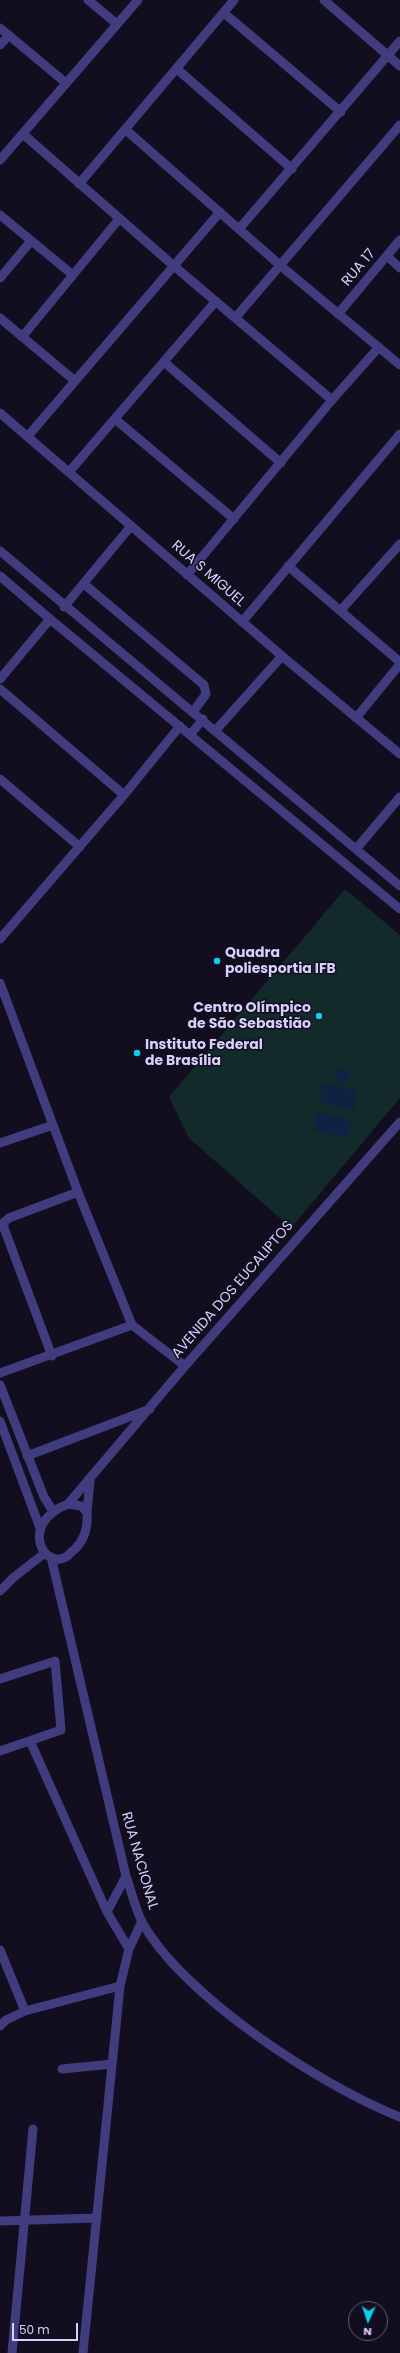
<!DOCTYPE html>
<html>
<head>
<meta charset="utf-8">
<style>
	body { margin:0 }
	#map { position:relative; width:400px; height:2353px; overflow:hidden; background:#120e20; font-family:Poppins,sans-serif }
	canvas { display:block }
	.north { position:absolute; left:348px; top:2301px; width:40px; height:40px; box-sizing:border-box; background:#120e20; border:1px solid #615c78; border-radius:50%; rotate:183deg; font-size:11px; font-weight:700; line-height:16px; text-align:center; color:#d7d0fc }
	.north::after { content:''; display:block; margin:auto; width:14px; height:18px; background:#0dceeb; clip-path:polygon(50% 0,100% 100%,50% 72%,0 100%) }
	.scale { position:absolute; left:12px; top:2323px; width:66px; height:18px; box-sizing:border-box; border:2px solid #d7d0fc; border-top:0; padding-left:5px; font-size:12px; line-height:14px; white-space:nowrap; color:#d7d0fc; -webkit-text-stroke:3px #120e20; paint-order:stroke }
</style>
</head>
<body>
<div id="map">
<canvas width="400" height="2353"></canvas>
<div class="north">N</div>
<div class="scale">50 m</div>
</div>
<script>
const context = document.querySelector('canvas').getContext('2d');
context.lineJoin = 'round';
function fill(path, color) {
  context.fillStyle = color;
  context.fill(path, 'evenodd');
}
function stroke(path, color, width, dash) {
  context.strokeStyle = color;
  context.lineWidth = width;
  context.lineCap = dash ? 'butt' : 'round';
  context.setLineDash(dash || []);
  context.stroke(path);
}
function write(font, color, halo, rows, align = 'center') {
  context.font = font + ' Poppins,sans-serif';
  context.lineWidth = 3;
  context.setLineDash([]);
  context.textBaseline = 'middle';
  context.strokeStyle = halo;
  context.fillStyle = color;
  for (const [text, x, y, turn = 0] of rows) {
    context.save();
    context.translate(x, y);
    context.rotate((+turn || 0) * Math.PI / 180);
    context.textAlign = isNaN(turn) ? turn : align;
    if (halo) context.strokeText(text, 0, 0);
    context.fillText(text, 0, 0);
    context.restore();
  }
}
fill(new Path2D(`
	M345,889L400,935V1098L291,1228L189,1138L169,1097Z`), '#122a2a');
fill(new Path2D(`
	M343,1067L351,1078L341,1085L334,1074Z
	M323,1084L357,1091L353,1111L320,1102Z
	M318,1112L352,1120L348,1138L314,1130Z`), '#102242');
stroke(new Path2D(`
	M88,0L117,24
	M324,0L400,66
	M224,13L341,112
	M0,28L66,83
	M0,45L9,35
	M177,69L292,169
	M126,130L281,266L400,365
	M23,134L174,266L332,400
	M0,160L138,0
	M79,184L234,0
	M0,215L73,275
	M239,229L400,41
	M387,256L400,268
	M0,278L31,241
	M338,314L400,240
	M236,317L400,125
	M0,318L75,381
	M22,337L119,219
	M164,362L281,463
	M0,413L282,656L400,754
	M115,419L234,519
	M28,436L220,212
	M69,472L216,301
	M0,551L400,886
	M288,566L400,662
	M187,575L332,400L379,347
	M0,576L50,619L400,909
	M84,584L204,685L206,694L193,712
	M64,607L131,526
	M341,610L400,544
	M242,622L400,434
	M0,679L50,619
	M0,689L124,795
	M356,718L400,664
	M216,730L282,656
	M190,735L203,719
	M0,779L80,847
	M356,849L400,797
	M0,939L124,795L180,726
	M0,983L78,1192L132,1325L185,1366
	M0,1143L53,1125
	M52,1356L4,1228V1222L9,1218L78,1192
	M0,1373L132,1325
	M0,1385L44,1497L53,1511
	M0,1421L40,1528
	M27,1456L150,1409
	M68,1504L185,1366L400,1122
	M68,1504L81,1506L87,1512C88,1525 85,1539 75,1549C72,1551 69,1555 66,1557C43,1570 19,1523 68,1504Z
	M87,1512L90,1481
	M51,1557L126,1876C131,1890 135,1908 142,1922C183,1996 321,2086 400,2117
	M0,1591L14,1577L45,1553
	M0,1679L55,1661L61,1730L0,1751
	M30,1741L107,1912L129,1949
	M107,1912L126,1876
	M0,1950L25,2011L120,1986
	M0,2026L6,2020L25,2011
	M62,2069L112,2064
	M0,2221L96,2218
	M12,2353L33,2129
	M83,2353L120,1986L129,1949L142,1921`), '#403c7d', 9);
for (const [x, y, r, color] of [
	[217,961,4,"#0dceeb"],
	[319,1016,4,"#0dceeb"],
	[137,1053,4,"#0dceeb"]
]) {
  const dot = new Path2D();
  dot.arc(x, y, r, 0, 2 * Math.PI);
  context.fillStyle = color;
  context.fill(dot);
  stroke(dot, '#120e20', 1.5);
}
write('14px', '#d7d0fc', '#120e20', [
	["RUA 17",359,268,-50],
	["RUA S MIGUEL",208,574,41],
	["AVENIDA DOS EUCALIPTOS",233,1290,-49],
	["RUA NACIONAL",139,1861,74]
]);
write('bold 14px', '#d7d0fc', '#120e20', [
	["Quadra",225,953],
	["poliesportia IFB",225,969],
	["Centro Olímpico",311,1008,"right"],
	["de São Sebastião",311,1024,"right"],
	["Instituto Federal",145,1045],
	["de Brasília",145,1061]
], 'left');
</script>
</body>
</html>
